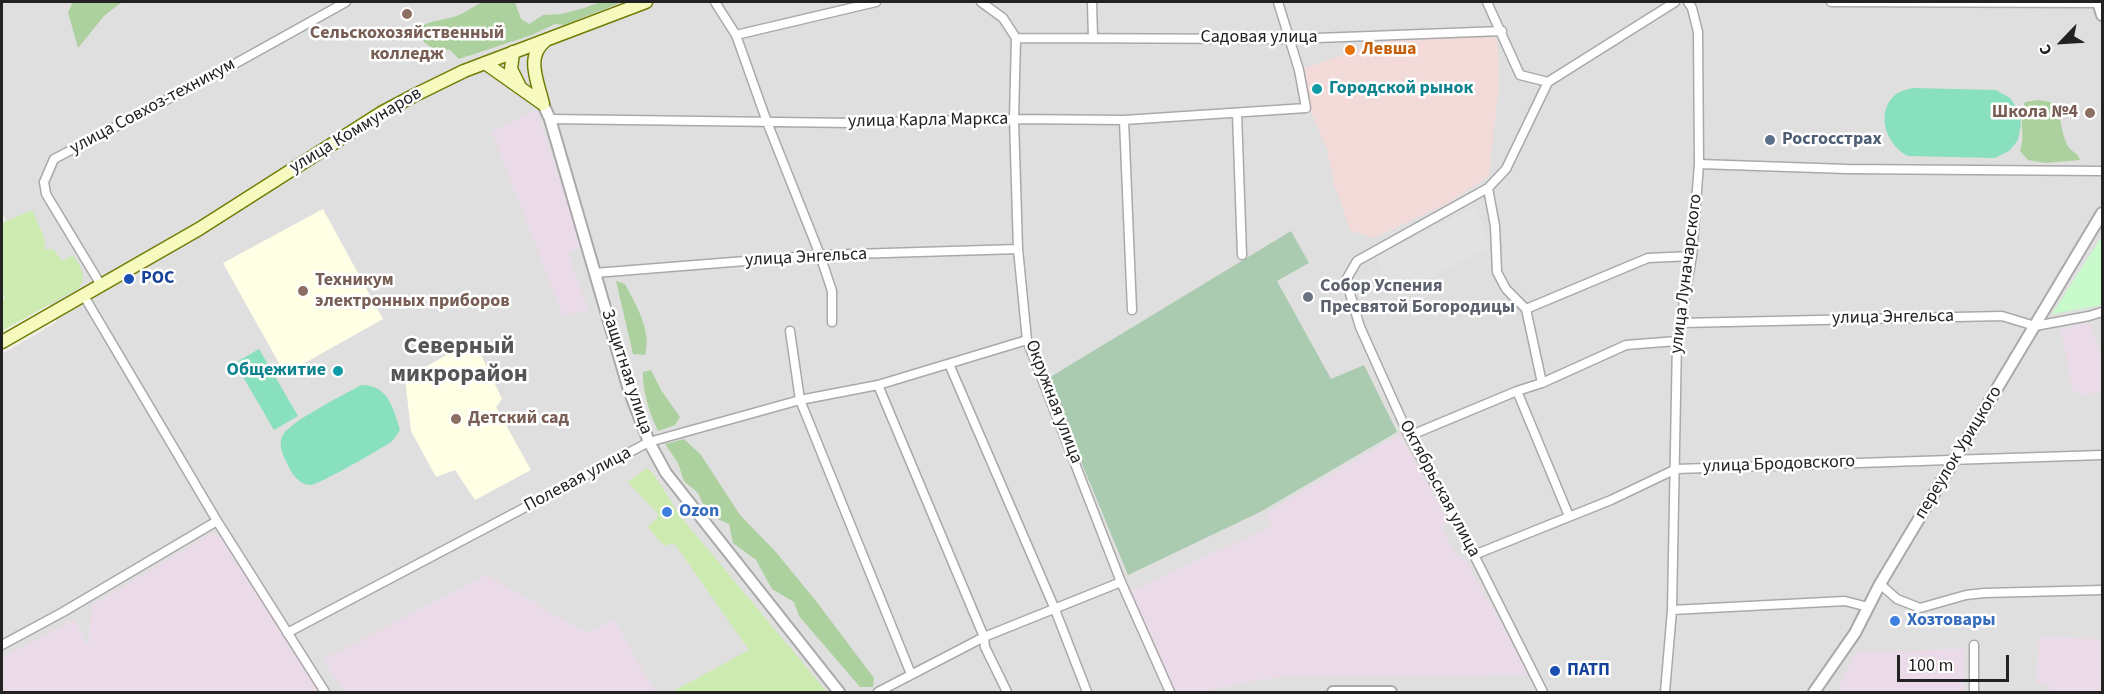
<!DOCTYPE html>
<html>
<head>
<meta charset="utf-8">
<style>
	body { margin:0 }
	#map { position:relative; width:2104px; height:694px; overflow:hidden; background:#f2efe9; font-family:"Source Sans 3",sans-serif }
	canvas { display:block }
	.frame { position:absolute; inset:0; border:3px solid #222; pointer-events:none }
	.north { position:absolute; left:2032px; top:12px; width:60px; height:60px; -webkit-text-stroke:4px #fff; paint-order:stroke; rotate:245deg; font-size:16px; font-weight:700; line-height:24px; text-align:center; color:#222 }
	.north::after { content:''; display:block; margin:auto; width:21px; height:27px; background:#222; clip-path:polygon(50% 0,100% 100%,50% 72%,0 100%) }
	.scale { position:absolute; left:1897px; top:655px; width:112px; height:27px; box-sizing:border-box; border:3px solid #222; border-top:0; padding-left:8px; font-size:18px; line-height:21px; white-space:nowrap; color:#222; -webkit-text-stroke:4px #fff; paint-order:stroke }
</style>
</head>
<body>
<div id="map">
<canvas width="2104" height="694"></canvas>
<div class="frame"></div>
<div class="north">С</div>
<div class="scale">100 m</div>
</div>
<script>
const context = document.querySelector('canvas').getContext('2d');
context.lineJoin = 'round';
function fill(path, color) {
  context.fillStyle = color;
  context.fill(path, 'evenodd');
}
function stroke(path, color, width, dash) {
  context.strokeStyle = color;
  context.lineWidth = width;
  context.lineCap = dash ? 'butt' : 'round';
  context.setLineDash(dash || []);
  context.stroke(path);
}
function write(font, color, halo, rows, align = 'center') {
  context.font = font + ' "Source Sans 3",sans-serif';
  context.lineWidth = 5;
  context.setLineDash([]);
  context.textBaseline = 'middle';
  context.strokeStyle = halo;
  context.fillStyle = color;
  for (const [text, x, y, turn = 0] of rows) {
    context.save();
    context.translate(x, y);
    context.rotate((+turn || 0) * Math.PI / 180);
    context.textAlign = isNaN(turn) ? turn : align;
    if (halo) context.strokeText(text, 0, 0);
    context.fillText(text, 0, 0);
    context.restore();
  }
}
fill(new Path2D(`
	M2,2H2102V692H2V354L57,322L2,212Z`), '#e0dfdf');
fill(new Path2D(`
	M1497,36L1499,85L1489,176L1446,204L1374,238L1351,231L1334,185L1327,149L1309,107L1302,69L1396,38Z`), '#f2dad9');
fill(new Path2D(`
	M537,110L581,246L568,253L588,309L563,316L492,132Z
	M2090,323L2099,352H2102V392L2079,395L2072,388L2061,329Z
	M1400,434L1448,521L1441,527L1458,557L1466,561L1530,675L1288,677L1263,679L1201,692H1174L1131,591L1272,526L1266,513Z
	M210,534L220,536L319,692H2V658L74,619L86,644L89,642L91,606Z
	M487,575L579,629L590,632L614,620L655,692H343L324,659Z
	M2039,637L2102,639V692H2051L2050,686L2037,684Z
	M1966,649L1964,692H1837L1855,652Z`), '#ebdbe8');
fill(new Path2D(`
	M323,209L383,319L285,374L223,263Z
	M474,340L502,399L496,407L531,470L475,500L455,470L436,477L411,431L405,378Z`), '#ffffe5');
fill(new Path2D(`
	M32,210L44,237L45,250L53,249L62,261L73,255C81,267 87,276 79,288L2,331V301L5,297L2,294V223Z
	M647,468L655,476L680,516L827,692H672L749,650L674,543L664,546L648,527L659,515L628,482Z`), '#cdebb0');
fill(new Path2D(`
	M70,2H122L104,16L78,48L68,12L72,4Z
	M484,2H515L521,19L529,24L543,15L561,14L584,8L601,2H622L564,25L555,24L532,35L459,59L450,50L433,49L418,37V28C432,19 444,21 459,15C468,11 474,5 484,2Z
	M2038,100L2050,102L2059,109C2060,119 2063,141 2070,149C2075,154 2078,153 2080,160L2045,163L2028,160L2020,151C2026,135 2018,118 2025,102Z
	M616,281L625,284C636,305 652,331 645,355L633,354Z
	M651,370L661,390L680,417L675,425L658,431C650,415 642,390 643,372Z
	M684,439L701,455L740,515L775,551L816,601L874,678L873,687H860L799,616L794,602L772,589L756,560L733,543L729,524L708,515L698,493L684,481L678,463L665,444Z`), '#add19e');
fill(new Path2D(`
	M1291,231L1309,263L1277,281L1331,379L1364,365L1397,432L1260,512L1128,575L1047,379Z`), '#aacbaf');
fill(new Path2D(`
	M2102,236V305L2052,314Z`), '#c8facc');
fill(new Path2D(`
	M1912,88L1996,90L2010,98L2019,111L2021,124L2018,140L2009,151L1995,158L1908,156C1887,146 1875,114 1894,96C1899,91 1906,90 1912,88Z
	M259,349L298,416L274,430L235,363Z
	M361,385C388,385 393,407 400,430C398,433 395,438 392,441C385,447 318,485 311,485C298,485 290,471 286,461C282,453 278,443 283,435C292,420 344,395 361,385Z`), '#88e0be');
fill(new Path2D(`
	M1475,206L1490,248L1394,293L1376,257Z`), '#e2e2e2');
const minor = new Path2D(`
	M715,2L736,35L767,122L820,255L832,291V322
	M981,2L1003,18L1016,38L1014,119L1018,249L1027,340L1121,582L1170,692
	M1092,2L1093,38
	M1487,2L1520,75L1548,82
	M1831,2L2099,3
	M736,35L876,2
	M1016,38L1291,39L1502,31
	M1237,113L1242,255
	M550,119L852,123L1014,119L1124,120L1306,108L1299,70L1278,2
	M1124,120L1132,310
	M1699,164L1847,169L2102,171
	M1488,188L1495,226L1497,272L1506,289L1526,309L1542,383
	M595,273L820,255L1018,249
	M101,285L46,194L44,182L54,159L231,66L346,2
	M84,296L217,521L325,692
	M1526,309L1648,258L1692,256
	M1681,323L2002,316L2035,326L2089,316L2102,312
	M790,331L800,400L911,674
	M949,364L1054,607L1087,692
	M878,385L984,637L985,647L1007,692
	M1517,391L1569,516
	M1409,436L1517,391L1542,383L1626,345L1677,341
	M1474,555L1611,500L1676,469L2102,455
	M1880,584L1897,599L1920,608L1966,595L1984,593L2102,590
	M1672,610L1845,601L1868,607
	M287,633L649,442L800,400L878,385L1027,340
	M2,645L63,612L217,521
	M1974,645V692
	M878,692L984,637L1121,582
	M1543,692L1474,555L1409,436L1360,327L1346,280L1357,261L1488,188L1506,169L1548,82L1675,2
	M1665,692L1672,610L1677,341L1692,256L1699,164L1698,32L1692,8L1688,2`);
const tertiary = new Path2D(`
	M2098,2L2102,15
	M543,104L550,119L629,390L649,442L666,473L839,692
	M1333,692H1391
	M1814,692L1855,633L1880,584L2102,213`);
const secondary = new Path2D(`
	M513,52L511,69L519,85
	M485,63L543,104
	M543,104C538,82 525,57 545,41
	M2,342L199,229L381,113L415,95L464,71L646,2`);
stroke(minor, '#a9a9a9', 11);
stroke(tertiary, '#a9a9a9', 14);
stroke(secondary, '#707d05', 15);
stroke(minor, '#fff', 8);
stroke(tertiary, '#fff', 10);
stroke(secondary, '#f7fabf', 12);
for (const [x, y, r, color] of [
	[407,14,6,"#8d6e63"],
	[1350,50,6,"#e8710a"],
	[1317,89,6,"#0f9aa8"],
	[2090,113,6,"#8d6e63"],
	[1770,140,6,"#5c6f8a"],
	[129,279,6,"#1a4fb4"],
	[303,291,6,"#8d6e63"],
	[1308,297,6,"#6b7280"],
	[338,371,6,"#0f9aa8"],
	[456,419,6,"#8d6e63"],
	[667,512,6,"#3f7fe0"],
	[1895,621,6,"#3f7fe0"],
	[1555,671,6,"#1a4fb4"]
]) {
  const dot = new Path2D();
  dot.arc(x, y, r, 0, 2 * Math.PI);
  context.fillStyle = color;
  context.fill(dot);
  stroke(dot, '#fff', 2);
}
write('bold 18px', '#785e54', '#fff', [
	["Сельскохозяйственный",407,34,"center"],
	["колледж",407,55,"center"],
	["Школа №4",2078,113,"right"],
	["Техникум",315,281],
	["электронных приборов",315,302],
	["Детский сад",468,419]
], 'left');
write('18px', '#222', '#fff', [
	["Садовая улица",1259,38],
	["улица Совхоз-техникум",153,107,-28],
	["улица Карла Маркса",928,121,-1],
	["улица Коммунаров",356,131,-31],
	["улица Энгельса",806,258,-3],
	["улица Луначарского",1687,274,-83],
	["улица Энгельса",1893,318,-1],
	["Защитная улица",626,372,72],
	["Окружная улица",1053,402,69],
	["переулок Урицкого",1959,453,-59],
	["улица Бродовского",1779,465,-2],
	["Полевая улица",578,480,-28],
	["Октябрьская улица",1439,489,62]
]);
write('bold 18px', '#c56008', '#fff', [
	["Левша",1362,50]
], 'left');
write('bold 18px', '#0d838f', '#fff', [
	["Городской рынок",1329,89],
	["Общежитие",326,371,"right"]
], 'left');
write('bold 18px', '#4e5e75', '#fff', [
	["Росгосстрах",1782,140]
], 'left');
write('bold 18px', '#164399', '#fff', [
	["РОС",141,279],
	["ПАТП",1567,671]
], 'left');
write('bold 18px', '#5b616d', '#fff', [
	["Собор Успения",1320,287],
	["Пресвятой Богородицы",1320,308]
], 'left');
write('bold 18px', '#366cbe', '#fff', [
	["Ozon",679,512],
	["Хозтовары",1907,621]
], 'left');
write('bold 24px', '#555', '#fff', [
	["Северный",459,348],
	["микрорайон",459,376]
]);
</script>
</body>
</html>
